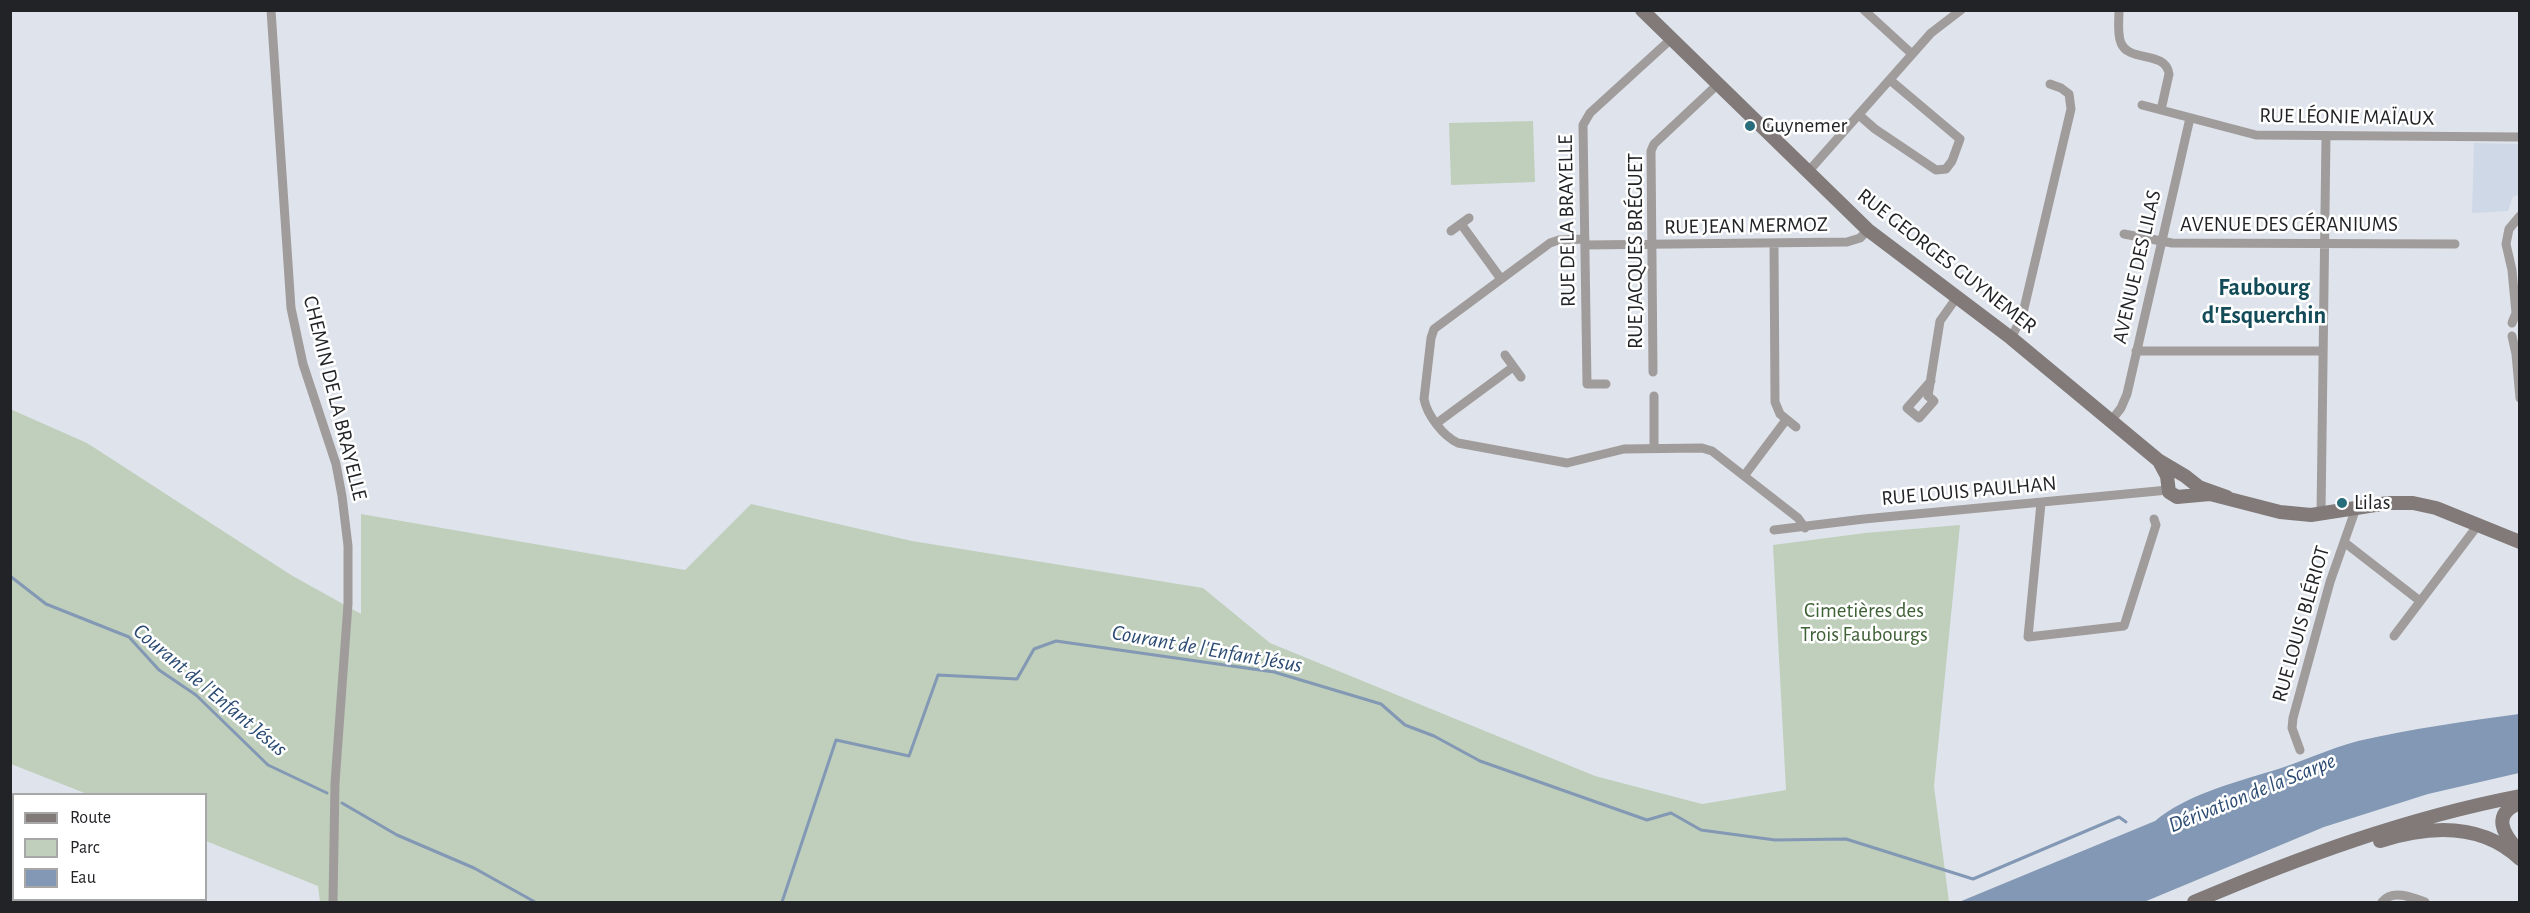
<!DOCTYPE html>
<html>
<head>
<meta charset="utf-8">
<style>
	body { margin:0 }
	#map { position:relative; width:2530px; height:913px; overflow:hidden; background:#dfe4ec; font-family:"Alegreya Sans",sans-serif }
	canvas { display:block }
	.frame { position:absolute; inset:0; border:12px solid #222326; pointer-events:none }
	.legend { position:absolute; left:12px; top:793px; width:195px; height:108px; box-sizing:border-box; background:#fff; border:2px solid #a7a7a8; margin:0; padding:8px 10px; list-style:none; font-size:18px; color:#222326 }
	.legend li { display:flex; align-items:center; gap:12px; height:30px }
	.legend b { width:30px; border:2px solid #a7a7a8 }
</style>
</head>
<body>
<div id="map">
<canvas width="2530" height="913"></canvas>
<div class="frame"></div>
<ul class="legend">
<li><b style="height:8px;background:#817a79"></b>Route</li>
<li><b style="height:16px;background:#bfcfbb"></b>Parc</li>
<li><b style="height:16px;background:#8398b4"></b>Eau</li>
</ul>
</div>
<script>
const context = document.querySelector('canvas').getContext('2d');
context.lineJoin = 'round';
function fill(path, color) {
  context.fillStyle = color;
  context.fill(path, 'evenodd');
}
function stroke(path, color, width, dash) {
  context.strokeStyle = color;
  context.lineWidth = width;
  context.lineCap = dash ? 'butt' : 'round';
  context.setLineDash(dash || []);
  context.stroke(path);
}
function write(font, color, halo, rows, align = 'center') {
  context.font = font + ' "Alegreya Sans",sans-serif';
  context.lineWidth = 5;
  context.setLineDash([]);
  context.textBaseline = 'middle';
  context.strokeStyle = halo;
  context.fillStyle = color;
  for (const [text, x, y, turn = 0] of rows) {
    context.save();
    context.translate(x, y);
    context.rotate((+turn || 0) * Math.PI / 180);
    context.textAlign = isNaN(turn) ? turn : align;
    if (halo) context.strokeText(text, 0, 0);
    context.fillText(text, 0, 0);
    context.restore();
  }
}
fill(new Path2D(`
	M2474,143L2519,144V195L2513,196L2508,211L2472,213Z`), '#ced8e6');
fill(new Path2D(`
	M1533,121L1535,182L1451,185L1449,123Z
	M10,409L87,443L291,575L361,614V514L685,570L751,504L912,541L1203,588L1270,643L1595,776L1702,804L1786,790L1773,545L1865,533L1960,525L1934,786L1949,902H320L318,886L206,841V794H87L11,764Z`), '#bfcfbb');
fill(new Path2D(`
	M2519,714V773L2428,794L2324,827L2144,902H1959L2155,821C2184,796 2235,782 2272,771C2301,762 2328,749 2358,741C2410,729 2466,721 2519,714Z`), '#8398b4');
stroke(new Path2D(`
	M10,576L46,604L129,637L159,670L196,695L268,765L327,793
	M342,803L397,835L474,868L535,902
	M782,902L836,740L909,756L938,675L1017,679L1034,649L1056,641L1274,672L1381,704L1405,725L1434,736L1480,761L1647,820L1671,813L1701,830L1775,840L1846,839L1973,879L2119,817L2126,822`), '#8398b4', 3);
stroke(new Path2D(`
	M271,10L291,308L303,364L336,464L342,496L348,546V604L335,783L333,902
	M1864,10L1912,54
	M2119,10C2119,20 2117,34 2121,43C2129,63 2166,50 2169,74L2161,110
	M2142,105L2256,135L2520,137
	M1859,115L1875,129L1936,170L1946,169L1952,161L1960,139L1890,80
	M1807,173L1931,33L1961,10
	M1461,224L1501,279
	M1451,231L1469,218
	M2124,234L2172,243L2455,244
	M1585,239L1559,240L1550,243L1434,329L1431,338L1424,399C1427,415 1443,436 1458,443L1567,463L1624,449L1702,448L1712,451L1798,518L1805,528
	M1774,243L1775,402L1780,414L1796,427
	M1585,245L1847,242L1860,238L1868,230
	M2512,323L2516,313L2512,270L2506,244L2509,229L2520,216
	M2512,336L2516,354L2520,398
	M2011,338L2022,317L2071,109L2069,94L2061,88L2050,84
	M2136,351H2323
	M1505,355L1521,377
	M1653,372L1651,151L1654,144L1717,85
	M1931,381L1907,408L1919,418L1934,401L1928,396L1940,321L1957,297
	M1606,384H1587L1583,125L1590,113L1670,40
	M2111,421L2121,408L2127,394L2190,118
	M1437,423L1513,367
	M1654,448V396
	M1744,476L1786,420
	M2041,503L2028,637L2124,626L2156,525L2154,519
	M2321,514L2326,136
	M1774,530L1864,519L2168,490
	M2344,542L2420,601
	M2394,636L2478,525
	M2300,750L2292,728L2293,718L2330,582L2356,508
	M2382,902C2392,889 2412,897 2425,902`), '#a19c9c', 9);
stroke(new Path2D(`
	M1642,10L1868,230L2011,338L2158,460L2185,476L2199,487L2227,497
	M2159,461L2167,476L2169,492L2177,497L2210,494L2280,512L2311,515L2388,503H2413L2436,508L2520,542
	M2380,841C2427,826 2481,822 2520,859
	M2518,850C2503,834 2491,814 2520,803
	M2194,902C2300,857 2406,818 2520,796`), '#817a79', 14);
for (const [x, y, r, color] of [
	[1750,126,6,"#286d7c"],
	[2342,503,6,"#286d7c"]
]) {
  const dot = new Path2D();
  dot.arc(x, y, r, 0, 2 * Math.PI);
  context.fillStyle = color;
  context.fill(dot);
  stroke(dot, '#fff', 2);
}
write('21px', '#222326', '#fff', [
	["RUE LÉONIE MAÏAUX",2347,117,1],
	["RUE DE LA BRAYELLE",1567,221,-91],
	["AVENUE DES GÉRANIUMS",2289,225],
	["RUE JEAN MERMOZ",1746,226,-1],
	["RUE JACQUES BRÉGUET",1636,251,-90],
	["RUE GEORGES GUYNEMER",1947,261,38],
	["AVENUE DES LILAS",2137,267,-77],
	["CHEMIN DE LA BRAYELLE",335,398,76],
	["RUE LOUIS PAULHAN",1969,491,-5],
	["RUE LOUIS BLÉRIOT",2301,624,-74]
]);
write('21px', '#222326', '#fff', [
	["Guynemer",1762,126],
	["Lilas",2354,503]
], 'left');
write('21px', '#3f6136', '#fff', [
	["Cimetières des",1864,611],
	["Trois Faubourgs",1864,635]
]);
write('italic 22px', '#2b4b73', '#fff', [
	["Courant de l'Enfant Jésus",1207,649,10],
	["Courant de l'Enfant Jésus",210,690,40],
	["Dérivation de la Scarpe",2252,793,-22]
]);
write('bold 24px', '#134c58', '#fff', [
	["Faubourg",2264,288],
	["d'Esquerchin",2264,316]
]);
</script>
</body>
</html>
